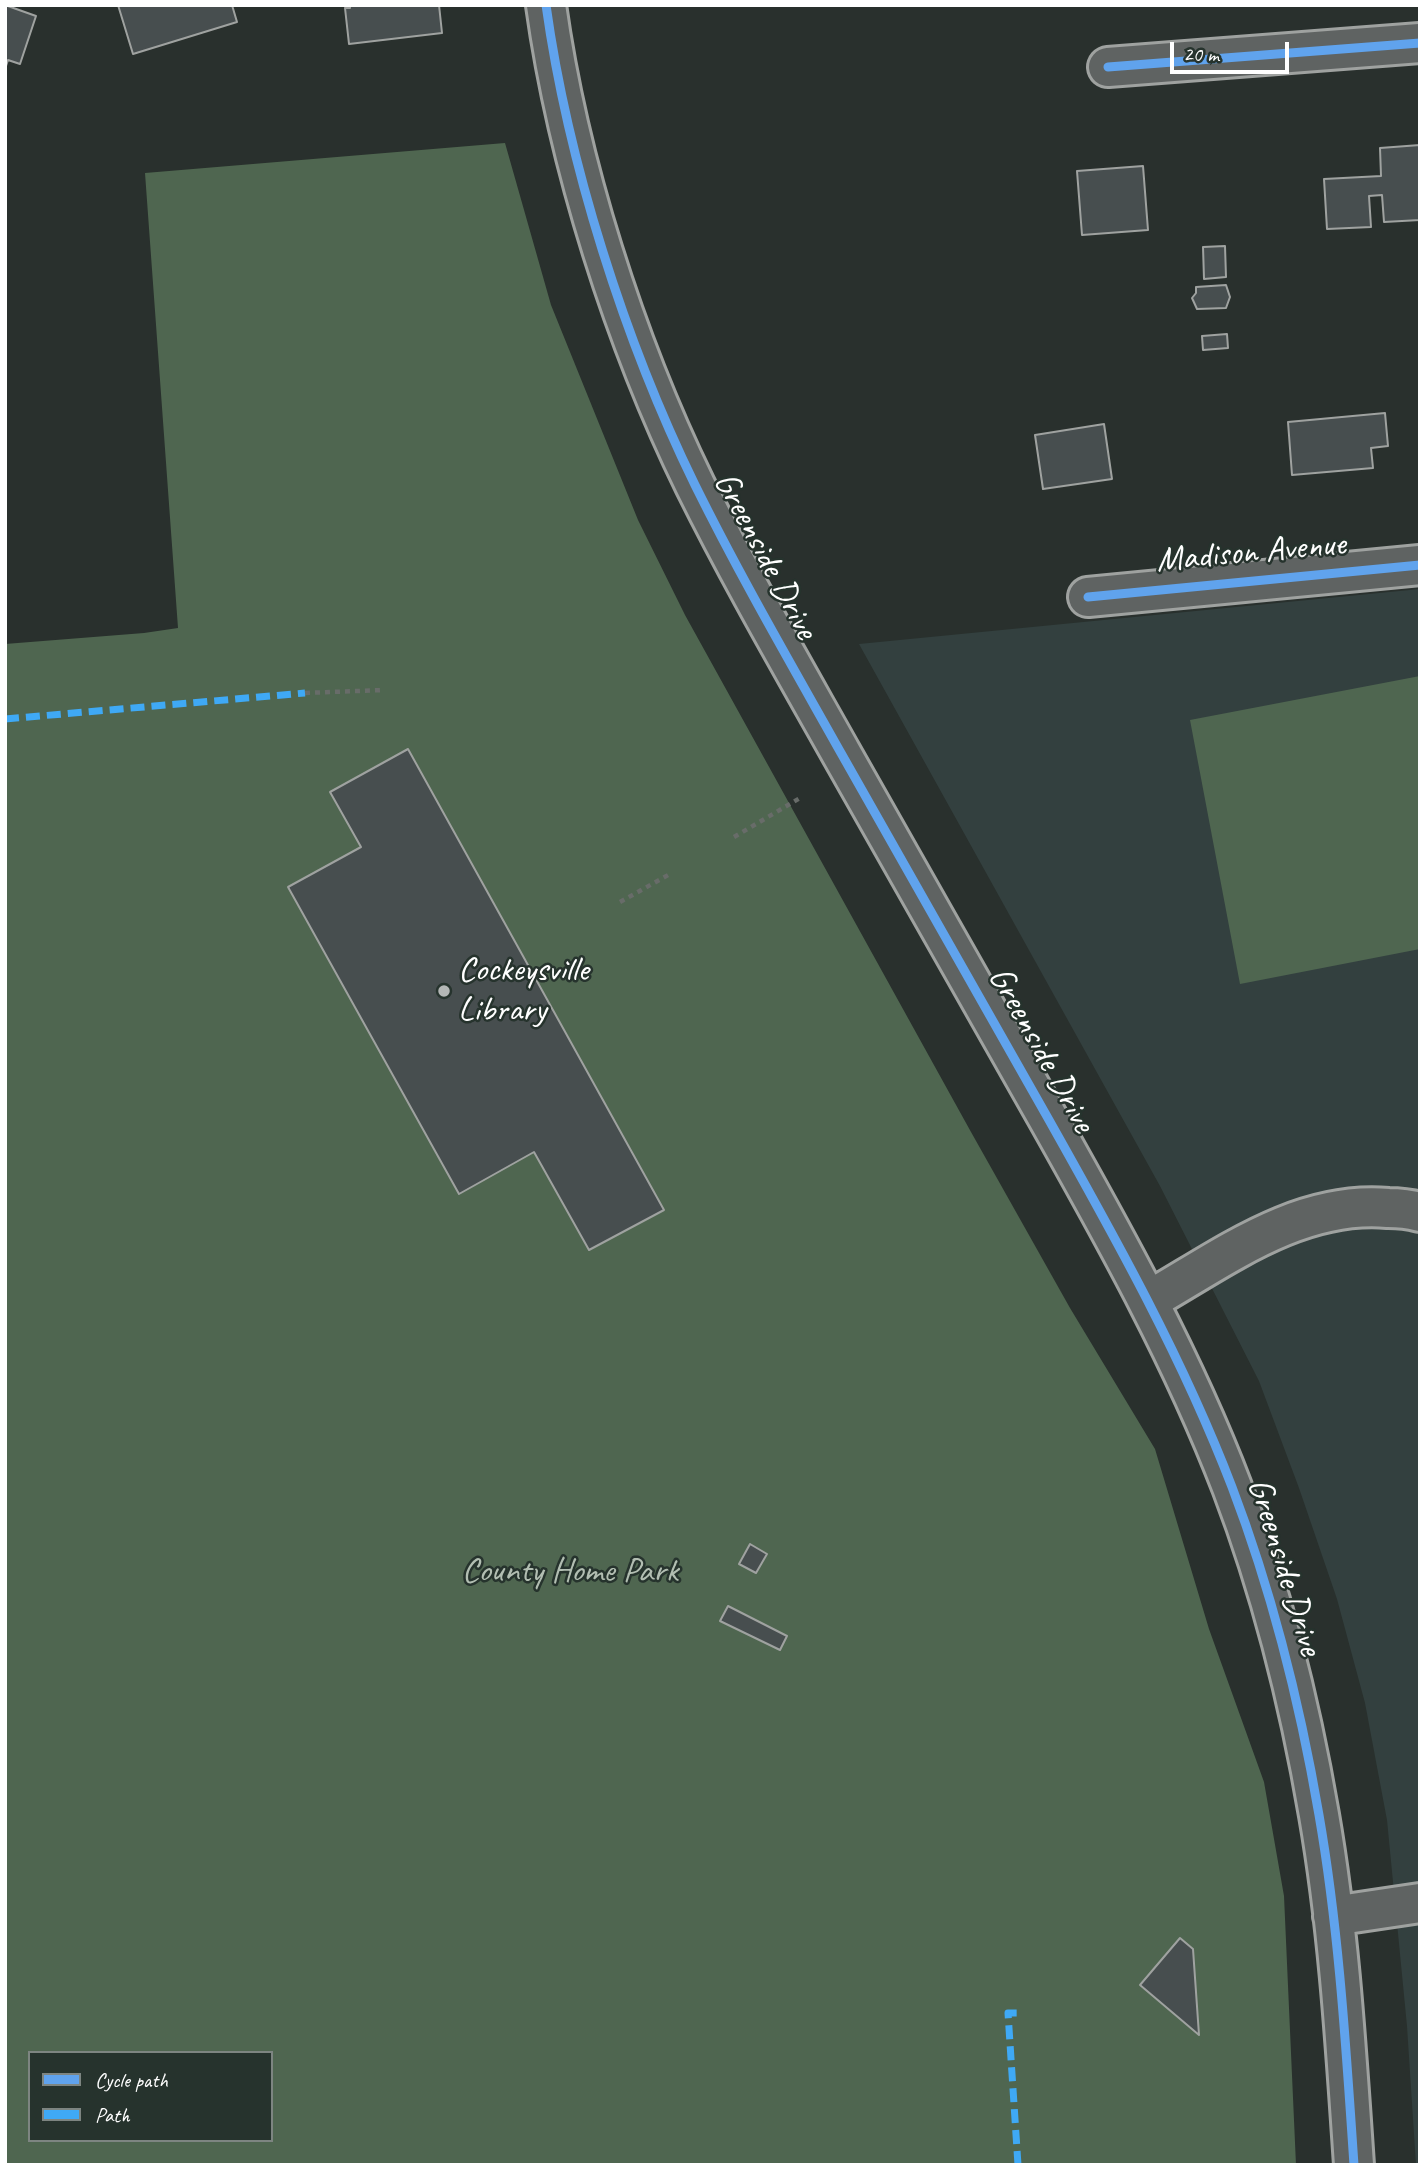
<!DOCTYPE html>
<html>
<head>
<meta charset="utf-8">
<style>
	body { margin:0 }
	#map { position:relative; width:1425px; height:2170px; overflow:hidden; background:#29302d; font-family:Caveat,sans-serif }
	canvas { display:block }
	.frame { position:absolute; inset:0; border:7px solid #fff; pointer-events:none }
	.legend { position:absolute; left:28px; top:2051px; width:245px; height:91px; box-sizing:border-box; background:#26332d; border:2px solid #7d8581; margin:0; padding:9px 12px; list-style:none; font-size:21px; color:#fff }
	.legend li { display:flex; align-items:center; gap:14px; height:35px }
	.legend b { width:35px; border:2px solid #7d8581 }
	.scale { position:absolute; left:1170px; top:42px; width:119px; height:32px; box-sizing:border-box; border:4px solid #fff; border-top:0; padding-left:9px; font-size:21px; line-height:24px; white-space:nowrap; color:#fff; -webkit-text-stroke:5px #26332d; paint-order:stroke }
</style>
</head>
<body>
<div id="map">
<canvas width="1425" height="2170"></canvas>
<div class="frame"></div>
<ul class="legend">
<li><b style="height:9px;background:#60a3ed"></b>Cycle path</li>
<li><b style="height:9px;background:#3fa9f5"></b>Path</li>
</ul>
<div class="scale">20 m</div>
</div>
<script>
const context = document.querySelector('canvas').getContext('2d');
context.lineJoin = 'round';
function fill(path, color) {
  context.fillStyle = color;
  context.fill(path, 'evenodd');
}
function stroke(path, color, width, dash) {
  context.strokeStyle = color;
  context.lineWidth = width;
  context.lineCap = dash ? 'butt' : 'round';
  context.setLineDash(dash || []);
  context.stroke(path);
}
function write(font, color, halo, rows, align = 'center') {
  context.font = font + ' Caveat,sans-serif';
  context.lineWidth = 5;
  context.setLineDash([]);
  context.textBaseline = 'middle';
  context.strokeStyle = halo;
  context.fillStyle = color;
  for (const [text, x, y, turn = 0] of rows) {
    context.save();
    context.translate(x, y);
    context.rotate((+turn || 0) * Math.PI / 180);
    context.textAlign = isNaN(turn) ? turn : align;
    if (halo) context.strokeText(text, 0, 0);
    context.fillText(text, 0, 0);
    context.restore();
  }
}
fill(new Path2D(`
	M1420,589V2165H1416L1407,2026L1387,1820L1365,1703L1337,1599L1299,1488L1259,1381L1160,1186L859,644Z`), '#33403f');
fill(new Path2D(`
	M505,143L551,305L638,520L685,615L971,1132L1070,1308L1155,1449L1209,1629L1264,1782L1284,1896L1296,2165H5V644L144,633L178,628L145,173ZM30,2053H271V2140H30Z
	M1420,676V949L1240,984L1190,720Z`), '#4f6650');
const building = new Path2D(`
	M5,5L36,16L20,64L8,60L5,69Z
	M118,5H232L237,22L133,54Z
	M350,5H439L442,33L349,44L345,8H350Z
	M1420,145V220L1384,222L1382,195L1369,196L1371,227L1327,229L1324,179L1381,176L1380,148Z
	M1143,166L1148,230L1082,235L1077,171Z
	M1225,246L1226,277L1204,279L1203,247Z
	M1226,285L1230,297L1226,308L1197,309L1192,298L1196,293V287Z
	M1227,334L1228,348L1203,350L1202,336Z
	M1385,413L1388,446L1371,448L1373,468L1292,475L1288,422Z
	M1104,424L1112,479L1043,489L1035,435Z
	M408,749L664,1210L589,1250L534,1152L459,1194L288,887L361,847L330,792Z
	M750,1544L767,1554L756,1573L739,1564Z
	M728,1606L787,1636L780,1650L720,1621Z
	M1180,1938L1193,1949L1199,2035L1140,1985Z`);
fill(building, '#474e4f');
stroke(building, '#9fa2a0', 2);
const minor = new Path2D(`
	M546,5C568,163 625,342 695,485C740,576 791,664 841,753C910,875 980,998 1049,1120C1116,1239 1183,1359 1232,1487C1272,1592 1300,1704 1319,1815C1339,1930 1346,2048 1354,2165
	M1108,67L1420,43
	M1088,597L1420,565
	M1148,1301C1222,1259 1298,1200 1388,1208C1399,1208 1409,1209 1420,1212
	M1333,1916L1420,1903`);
stroke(minor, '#9fa2a0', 44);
stroke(new Path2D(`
	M305,693L384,690
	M734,837L800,798
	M620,902L670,874`), '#686c69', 4.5, [5, 5]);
stroke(minor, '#5f6362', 38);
stroke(new Path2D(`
	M5,719L305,693
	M1018,2165L1008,2013H1018`), '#3fa9f5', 7, [14, 7]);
stroke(new Path2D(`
	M546,5C568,163 625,342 695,485C740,576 791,664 841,753C910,875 980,998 1049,1120C1116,1239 1183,1359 1232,1487C1272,1592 1300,1704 1319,1815C1339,1930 1346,2048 1354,2165
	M1108,67L1420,43
	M1088,597L1420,565`), '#60a3ed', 9);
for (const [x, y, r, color] of [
	[444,991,7,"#b4b7b6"]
]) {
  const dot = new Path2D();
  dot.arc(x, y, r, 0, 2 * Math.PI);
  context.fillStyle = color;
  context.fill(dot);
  stroke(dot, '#26332d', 2.5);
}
write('35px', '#fff', '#26332d', [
	["Madison Avenue",1251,553,-5],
	["Greenside Drive",765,556,62],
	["Greenside Drive",1041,1050,61],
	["Greenside Drive",1284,1567,73]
]);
write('35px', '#fff', '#26332d', [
	["Cockeysville",458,971],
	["Library",458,1011]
], 'left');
write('35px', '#b2beb2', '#26332d', [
	["County Home Park",570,1572]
]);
</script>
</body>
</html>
